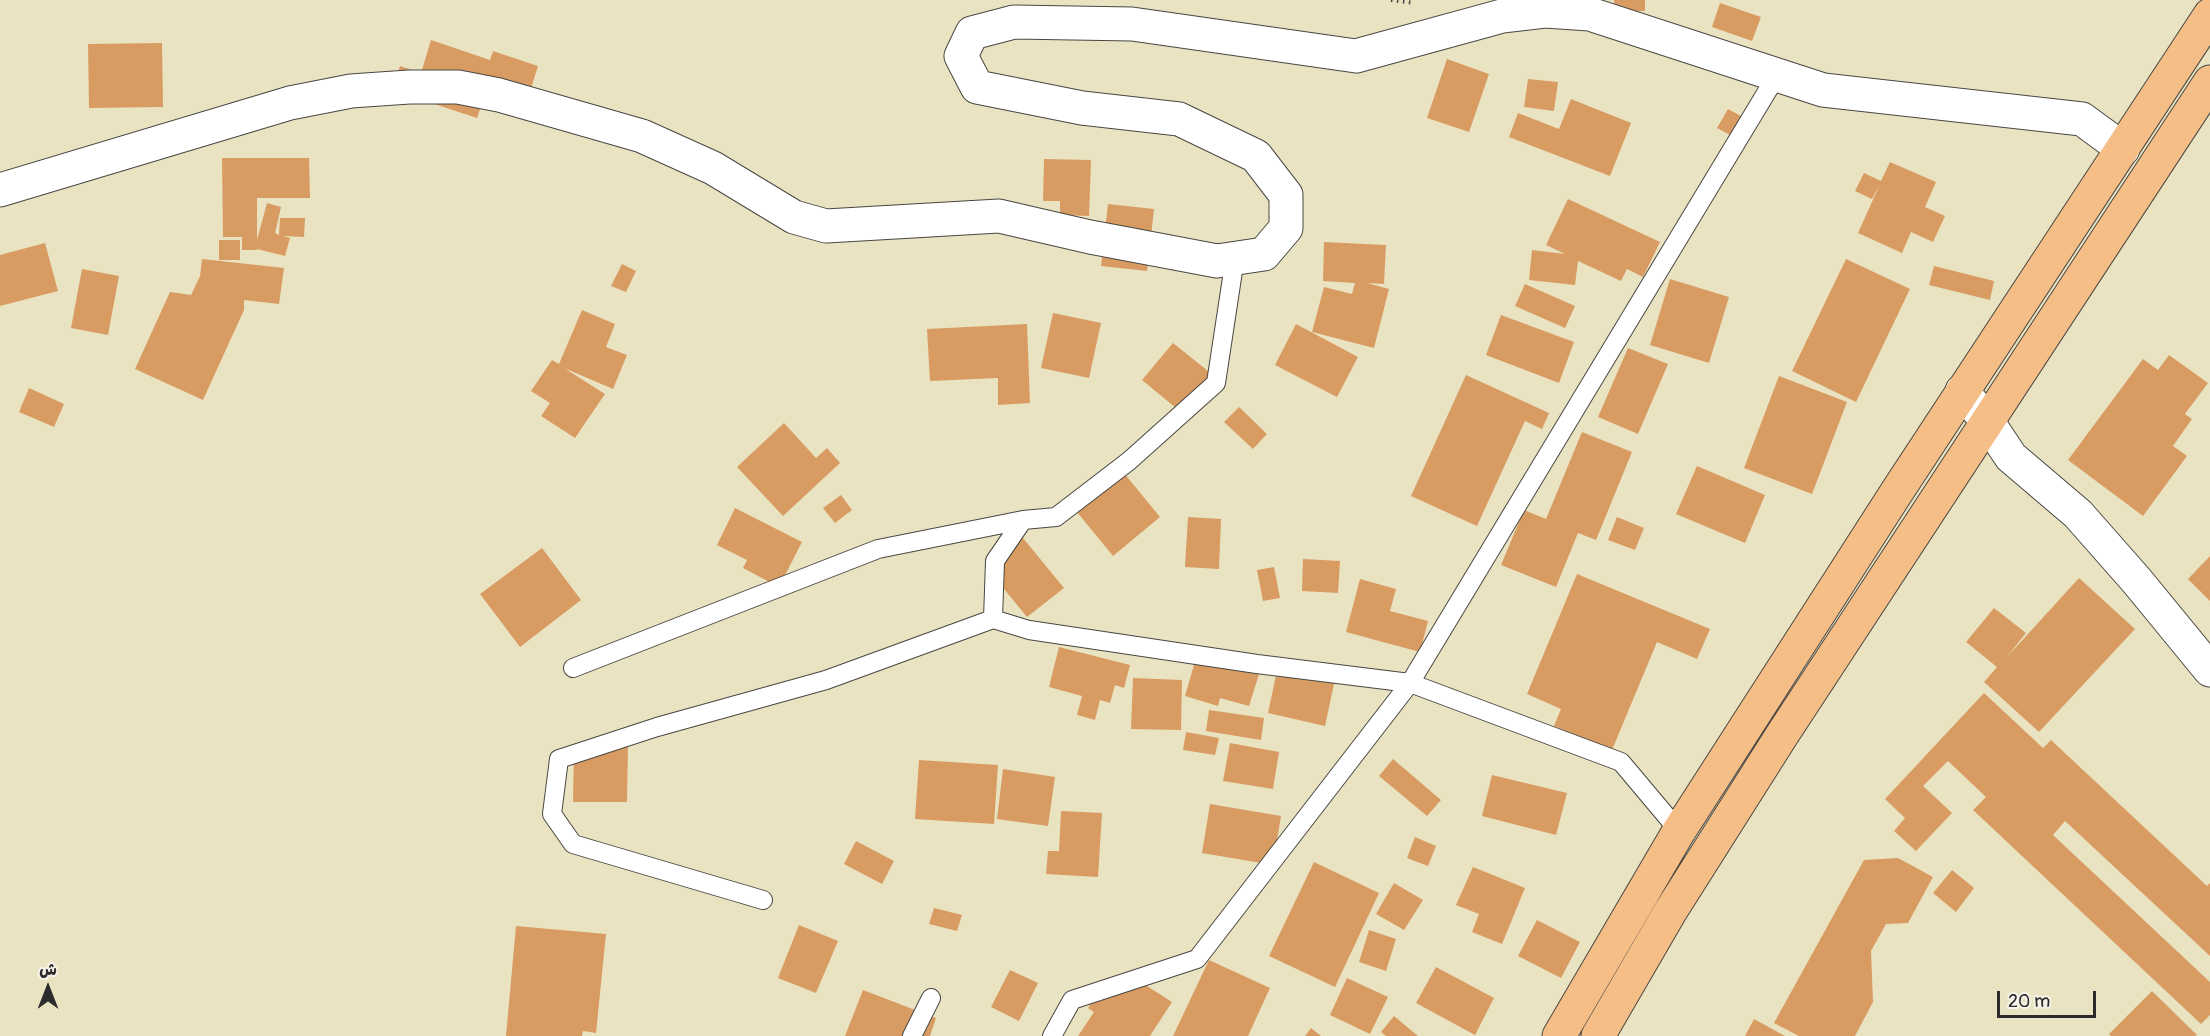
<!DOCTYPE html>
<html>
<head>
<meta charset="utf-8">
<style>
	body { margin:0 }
	#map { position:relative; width:2210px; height:1036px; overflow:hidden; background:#eae3c2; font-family:Pangolin,"Playpen Sans Arabic",sans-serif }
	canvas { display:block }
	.north { position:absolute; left:18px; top:958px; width:60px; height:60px; -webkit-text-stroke:4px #f7f3e8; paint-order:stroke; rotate:0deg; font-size:16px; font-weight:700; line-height:24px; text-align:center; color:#2b2b2b }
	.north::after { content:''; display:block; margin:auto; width:21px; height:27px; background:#2b2b2b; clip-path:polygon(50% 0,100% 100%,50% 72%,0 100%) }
	.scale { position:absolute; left:1997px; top:991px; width:99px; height:27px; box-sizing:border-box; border:3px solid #2b2b2b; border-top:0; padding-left:8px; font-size:18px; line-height:21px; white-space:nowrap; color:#2b2b2b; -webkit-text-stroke:4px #f7f3e8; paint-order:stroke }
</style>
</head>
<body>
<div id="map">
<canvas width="2210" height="1036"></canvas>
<div class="north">ش</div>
<div class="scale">20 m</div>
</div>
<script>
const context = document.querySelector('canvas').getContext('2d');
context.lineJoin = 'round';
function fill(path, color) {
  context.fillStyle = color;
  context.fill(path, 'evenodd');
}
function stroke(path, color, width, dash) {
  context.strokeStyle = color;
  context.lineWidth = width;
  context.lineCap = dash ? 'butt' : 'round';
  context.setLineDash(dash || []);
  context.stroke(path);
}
fill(new Path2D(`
	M1614,0H1645V11L1615,12Z
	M1720,3L1761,17L1752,41L1712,27Z
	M431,40L490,60L493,51L538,66L527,101L487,88L477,118L392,90L400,66L421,73Z
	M162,43L163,107L89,108L88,44Z
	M1447,59L1489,74L1469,132L1427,118Z
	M1528,79L1558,82L1554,111L1524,107Z
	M1571,99L1631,123L1610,176L1509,137L1518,113L1559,129Z
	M1728,109L1741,116L1730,135L1717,128Z
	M222,158H309L310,198H257V240L267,203L281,207L275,233L279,235L280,218H305L304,237L283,236L290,238L285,256L257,249V250H242V237H223Z
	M1044,159L1091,160L1089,216L1060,215V201H1043Z
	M1890,162L1936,182L1925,207L1945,216L1933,242L1911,232L1902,253L1858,233L1880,184L1872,199L1855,191L1864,173L1881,181Z
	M1568,199L1660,242L1643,277L1627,269L1621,281L1578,261L1575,285L1529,280L1532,250L1565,254L1546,245Z
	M1108,204L1154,209L1147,271L1101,266Z
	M219,240H240V260H219Z
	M1324,242L1386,245L1384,284L1367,283L1389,289L1374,348L1312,332L1324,287L1352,294L1355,283L1323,281Z
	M45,243L58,291L0,306V255Z
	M202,259L284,268L279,304L244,300V310L203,400L135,369L170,292L191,295L200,276Z
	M1846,259L1910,289L1856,402L1792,371Z
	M622,264L636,271L626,292L611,286Z
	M1934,266L1994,281L1990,300L1929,285Z
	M82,269L119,276L108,335L71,328Z
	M1670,279L1729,297L1709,363L1650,345Z
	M1525,284L1575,306L1565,328L1515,306Z
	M582,310L615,324L606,347L627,355L613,389L564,368L605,394L575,438L541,416L550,403L531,391L552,360L559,364Z
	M1053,313L1101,323L1089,378L1041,368Z
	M1501,315L1574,342L1559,383L1486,355Z
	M1027,324L1030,403L998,405V378L930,381L927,329Z
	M1296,324L1358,357L1337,397L1275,365Z
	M1173,343L1213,375L1182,413L1142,380Z
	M1628,348L1668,364L1638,434L1598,417Z
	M2169,355L2208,383L2185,414L2192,419L2173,446L2187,456L2143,516L2068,460L2143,359L2158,370Z
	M1466,375L1549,413L1542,429L1525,421L1477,526L1411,496Z
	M1779,376L1847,402L1812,494L1744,468Z
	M29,388L64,404L54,427L19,412Z
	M1239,407L1267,434L1253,449L1224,422Z
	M784,423L816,458L827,448L840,463L783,516L737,467Z
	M1582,432L1632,452L1596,540L1578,533L1556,587L1501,565L1524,510L1546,519Z
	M1697,466L1765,495L1745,543L1676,514Z
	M1119,467L1160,517L1113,556L1072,506Z
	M841,495L852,510L835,523L823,508Z
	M735,508L802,542L779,587L743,568L747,560L717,545Z
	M1188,517L1221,519L1219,569L1185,567Z
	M1617,517L1644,528L1635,550L1608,540Z
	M1023,538L1064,588L1027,617L986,567Z
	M542,548L581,600L520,647L480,594Z
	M2210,556V601L2188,579Z
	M1303,559L1340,561L1338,593L1302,591Z
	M1274,567L1280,598L1263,601L1257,570Z
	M1577,574L1710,629L1697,659L1657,642L1612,750L1554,726L1561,709L1527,694Z
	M2079,578L2135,629L2039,732L1984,682L1997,667L1966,642L1994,608L2026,633L2007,657Z
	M1360,579L1396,589L1390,611L1428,621L1420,652L1346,632Z
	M1059,647L1130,665L1124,688L1115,685L1110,703L1100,700L1095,720L1077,715L1082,696L1049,687Z
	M1196,658L1261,668L1249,706L1220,698L1218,706L1185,696Z
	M1278,666L1335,679L1325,726L1268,713Z
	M1133,678L1182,680L1181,730L1131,729Z
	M1984,693L2043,748L2051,740L2207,886L2210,883V956L2065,821L2053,835L2210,982V1015L2201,1024L1973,810L1986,797L1948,761L1923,786L1952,813L1916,851L1894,831L1905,818L1885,799Z
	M1209,710L1264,718L1261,740L1206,731Z
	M1186,732L1219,738L1215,755L1183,750Z
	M1230,743L1279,752L1273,789L1223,781Z
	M574,745L628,746L627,802H573Z
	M1393,759L1441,800L1427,816L1379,776Z
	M919,760L998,765L994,824L915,819Z
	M1003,769L1055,777L1048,826L997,819Z
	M1492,775L1567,793L1556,835L1482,816Z
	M1210,804L1281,816L1273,865L1202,853Z
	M1061,811L1102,813L1098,877L1046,874L1048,851H1059Z
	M1415,837L1436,846L1428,866L1407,858Z
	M856,841L894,861L882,884L844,864Z
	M1898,858L1933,877L1908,923L1886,924L1871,951L1873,1002L1855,1036H1799L1774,1023L1864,860Z
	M1314,862L1379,893L1335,987L1269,956Z
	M1473,867L1525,888L1502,944L1472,932L1479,914L1456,905Z
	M1952,870L1974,888L1956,912L1933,893Z
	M1394,883L1423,900L1404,930L1376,914Z
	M934,908L962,915L957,931L929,924Z
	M1537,920L1580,942L1561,978L1518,956Z
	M799,925L838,941L816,993L778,978Z
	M516,926L606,934L596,1033L583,1031L582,1036H506Z
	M1369,930L1396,939L1386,971L1359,962Z
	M1209,960L1270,988L1248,1036H1173Z
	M1436,967L1494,998L1475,1035L1416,1003Z
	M1010,970L1038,983L1019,1021L991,1007Z
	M1108,978L1129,991L1136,979L1172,1002L1150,1036H1078L1094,1012L1088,1008Z
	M1347,978L1388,997L1370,1034L1330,1015Z
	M863,990L936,1018L930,1036H845Z
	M2152,991L2197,1035L2195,1036H2111L2109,1034Z
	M1394,1016L1418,1036H1386L1381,1032Z
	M1754,1019L1785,1036H1745Z
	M1311,1028L1321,1036H1305Z`), '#d89c63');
const lane = new Path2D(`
	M1023,520L995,561L993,619L1029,630L1257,664L1410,683L1621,762L1679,831
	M573,668L878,549L1023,520L1056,517L1129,461L1216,383L1235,258
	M763,900L573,844L552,814L559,759L657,727L826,680L993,619
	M912,1036L931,998
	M1052,1036L1072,1000L1197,959L1410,683L1777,75`);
const street = new Path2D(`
	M0,190L290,103L351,91L409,87H458L499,95L642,136L713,168L794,217L826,226L999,216L1090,237L1217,261L1264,254L1286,228V195L1256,156L1179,119L1082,108L977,87L961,56L972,33L1014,22L1132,24L1356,56L1502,16L1545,11L1590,14L1823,90L2082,119L2123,149
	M1962,391L1987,421L2011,457L2078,514L2137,581L2210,670`);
const primary = new Path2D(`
	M1559,1036L1679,831L1898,490L2210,15
	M1598,1036L1670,912L1782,735L2210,82`);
stroke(lane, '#484742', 20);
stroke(street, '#484742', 35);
stroke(primary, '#484742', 35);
stroke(new Path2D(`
	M1391,0L1414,3`), '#484742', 4, [1.5, 4.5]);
stroke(lane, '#fff', 18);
stroke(street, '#fff', 33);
stroke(primary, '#f6be87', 33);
</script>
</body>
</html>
